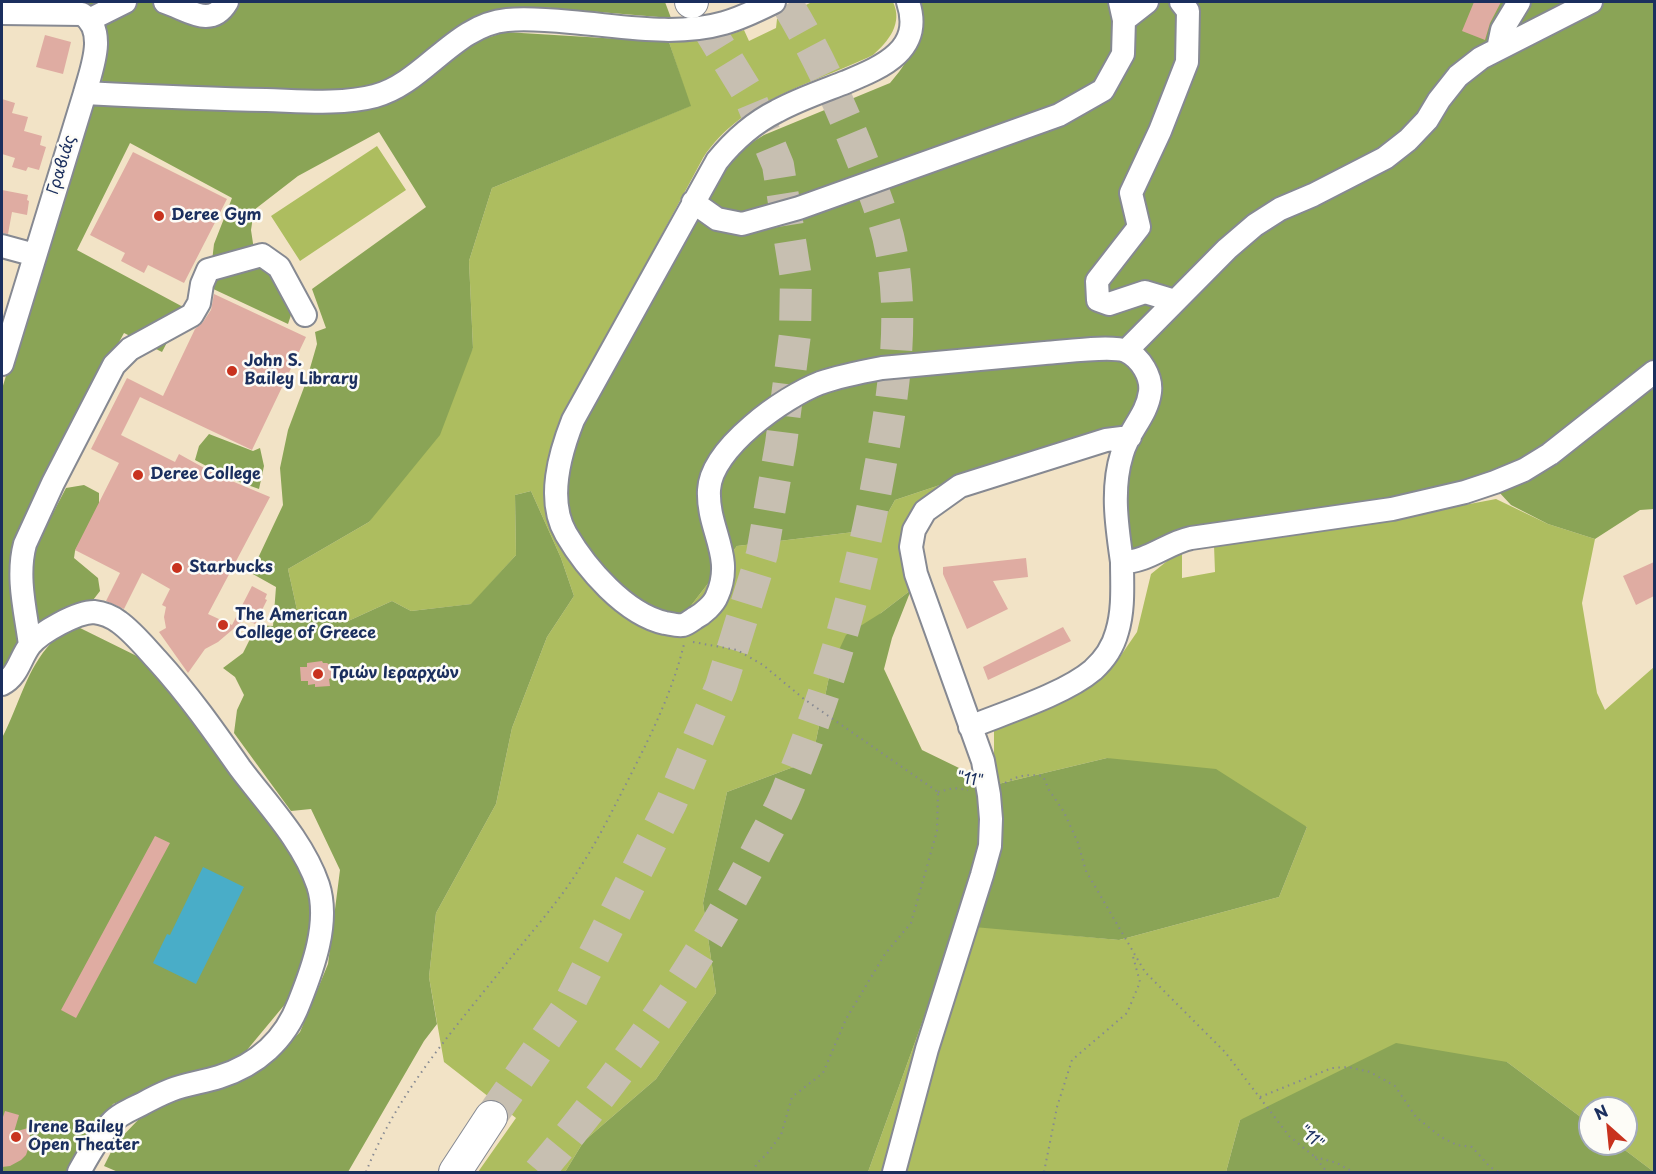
<!DOCTYPE html>
<html>
<head>
<meta charset="utf-8">
<style>
	body { margin:0 }
	#map { position:relative; width:1656px; height:1174px; overflow:hidden; background:#f2e3c6; font-family:"Playpen Sans",sans-serif }
	canvas { display:block }
	.frame { position:absolute; inset:0; border:3px solid #1b2f5e; pointer-events:none }
	.north { position:absolute; left:1578px; top:1096px; width:60px; height:60px; box-sizing:border-box; background:#fdfcf7; border:2px solid #a3aaba; border-radius:50%; rotate:333deg; font-size:16px; font-weight:700; line-height:24px; text-align:center; color:#1b2f5e }
	.north::after { content:''; display:block; margin:auto; width:21px; height:27px; background:#c8321e; clip-path:polygon(50% 0,100% 100%,50% 72%,0 100%) }
</style>
</head>
<body>
<div id="map">
<canvas width="1656" height="1174"></canvas>
<div class="frame"></div>
<div class="north">N</div>
</div>
<script>
const context = document.querySelector('canvas').getContext('2d');
context.lineJoin = 'round';
function fill(path, color) {
  context.fillStyle = color;
  context.fill(path, 'evenodd');
}
function stroke(path, color, width, dash) {
  context.strokeStyle = color;
  context.lineWidth = width;
  context.lineCap = dash ? 'butt' : 'round';
  context.setLineDash(dash || []);
  context.stroke(path);
}
function write(font, color, halo, rows, align = 'center') {
  context.font = font + ' "Playpen Sans",sans-serif';
  context.lineWidth = 5;
  context.setLineDash([]);
  context.textBaseline = 'middle';
  context.strokeStyle = halo;
  context.fillStyle = color;
  for (const [text, x, y, turn = 0] of rows) {
    context.save();
    context.translate(x, y);
    context.rotate((+turn || 0) * Math.PI / 180);
    context.textAlign = isNaN(turn) ? turn : align;
    if (halo) context.strokeText(text, 0, 0);
    context.fillText(text, 0, 0);
    context.restore();
  }
}
fill(new Path2D(`
	M812,2H893C903,23 889,41 873,55C813,84 742,99 703,158L597,355L686,612L737,546L879,529L895,500L943,484L923,502L911,590L881,613L831,667L812,760L727,792L703,903L716,993L656,1079L584,1141L565,1172H478L516,1118L444,1062L429,977L436,913L496,804L512,728L547,637L574,596L561,558L531,491L515,495L516,555L472,604L411,611L392,601L346,622L297,610L288,569L369,522L473,348L469,261L492,188L690,106L669,42C695,41 719,38 744,30L749,41L776,28L777,19Z
	M377,146L406,190L300,261L271,216Z
	M1496,499L1548,524L1595,539L1582,603L1597,693L1605,710L1654,667V1172L1617,1144H1626V1108H1590V1124L1507,1062L1240,1120L1226,1172H868L940,973L974,926L1119,940L1279,897L1307,827L1107,758L994,785V728L1085,690L1115,664L1137,632L1151,574L1182,549V578L1215,572L1214,545L1417,514Z`), '#adbd5f');
fill(new Path2D(`
	M83,2H665L671,18L539,7L516,9L453,32L391,78L375,87L302,93L105,87L102,81L107,28Z
	M908,2H1654V509L1640,510L1595,539L1548,524L1511,505L1485,477L1409,500L1132,554L1117,526L1135,436L1113,427L1083,446L972,470L943,484L895,500L879,529L737,546L686,612L660,629L555,522L568,445L706,187L743,148L764,135L890,83C919,50 912,42 908,2Z
	M505,32L669,42L691,106L492,188L469,261L473,348L440,435L369,522L288,569L297,610L346,622L392,601L411,611L471,604L516,555L515,495L531,491L561,558L574,596L547,637L512,728L496,804L436,913L429,977L437,1024L424,1041L348,1172H118L104,1166L115,1144L138,1120L166,1100L277,1056L300,1032L328,964L340,870L311,809L291,811L234,733L237,710L244,695L235,677L223,668L243,653L257,625L273,626L276,587L251,573L283,505L280,468L288,430L306,382L317,344L315,332L326,328L312,289L426,207L379,132L298,176L254,210L251,230L254,250L293,309L288,324L209,287L214,244L232,198L130,143L77,250L185,308L162,352L124,333L46,476L19,648L2,677V389L87,105L238,108L355,106L475,42Z
	M209,434L253,451L260,448L264,466L259,489L228,478L226,470L221,468L212,469L195,460L199,446Z
	M84,485L99,493V506L75,551L74,558L98,578L100,591L90,604L45,626L35,618L30,557L66,488Z
	M911,590L892,638L884,669L922,750L994,785L1107,758L1216,769L1307,827L1279,897L1119,940L974,927L940,973L868,1172H565L584,1141L656,1079L716,993L703,903L727,792L812,760L831,667L846,635L881,613Z
	M76,626L157,666L270,820L314,890L313,921L296,991L242,1056L113,1104L73,1172H2V738C19,706 26,669 52,642C59,635 68,631 76,626Z
	M1396,1043L1507,1062L1590,1124V1144H1617L1654,1172H1226L1240,1120Z`), '#8aa456');
fill(new Path2D(`
	M203,867L244,887L196,984L153,963L167,934L170,935Z`), '#49adc8');
fill(new Path2D(`
	M1474,2H1501L1490,23L1485,40L1462,31Z
	M45,35L71,42L63,74L36,67Z
	M2,99L15,103L12,113L28,117L24,131L42,136L40,145L46,147L39,170L28,167L26,171L12,167L15,158L2,154Z
	M133,152L227,199L184,283L148,265L144,273L121,261L125,253L90,235Z
	M2,190L28,195L27,200L29,201L27,215L12,212L8,234L2,233Z
	M214,294L306,337L252,450L140,397L121,435L175,462L179,454L215,474L270,497L208,614L232,625L252,586L267,594L265,599L267,600L255,624L245,619L218,642L205,649L188,673L159,632L166,628L164,617L166,607L162,605L170,589L142,573L124,609L106,601L120,573L75,550L119,463L91,449L127,378L163,396L195,329L203,322L211,310Z
	M1026,558L1028,577L993,581L1008,609L967,629L943,574V567Z
	M1654,562V596L1636,605L1623,576Z
	M1063,627L1071,641L988,680L983,667Z
	M322,661L323,663H327L333,667L336,671L334,677L329,679L330,686L315,687V684L308,685V681H301L300,667H307V663Z
	M155,836L170,843L76,1018L61,1010Z
	M5,1111L19,1115L14,1132L28,1128L31,1140L26,1155L21,1160L10,1166L2,1167V1120Z`), '#dfaca2');
stroke(new Path2D(`
	M491,1117L567,1008L671,803L721,686L762,554L781,444L795,334L796,278L778,165L749,95L692,2
	M539,1172C623,1072 700,964 759,847C770,826 782,806 790,784C832,683 861,575 880,468C893,397 905,321 891,250C886,222 875,197 866,170C843,111 819,56 786,2`), '#c7bfb1', 32, [32, 16]);
const minor = new Path2D(`
	M165,2C189,10 211,29 227,2
	M908,2C924,50 882,67 846,82C823,91 799,99 777,111C753,123 734,140 717,161L573,420C560,453 546,500 566,534C586,568 625,614 665,623C671,624 678,626 683,625C687,624 692,620 695,618C703,614 714,604 717,596C735,556 707,530 709,490C711,448 784,397 820,383C840,376 861,372 882,368C936,363 991,358 1045,353C1063,352 1111,345 1126,351C1141,358 1152,377 1150,392C1147,416 1128,431 1122,454C1111,489 1117,527 1122,562C1148,562 1167,543 1191,538L1392,509L1465,492L1495,482L1524,470L1550,454L1654,372
	M2,13L82,14C108,30 91,70 85,93L2,364
	M89,20L125,2
	M1124,20L1147,2
	M1498,49L1502,30L1519,2
	M85,93C145,96 206,99 266,100C301,101 341,105 375,96C424,83 454,25 507,20C528,18 550,20 571,22C621,26 675,37 724,23C742,18 758,10 774,2
	M693,202L717,219L742,224L799,208L1059,115L1103,90L1123,54L1124,20L1120,2
	M2,246L35,255
	M1175,301L1145,292L1109,304L1098,300L1097,281L1139,227L1131,193L1160,131L1187,62L1188,11L1181,2
	M1126,351L1227,249L1255,225L1280,209L1313,195L1385,158L1408,140L1427,120L1439,100L1458,76L1481,58L1591,2
	M30,645C26,613 16,577 25,544L53,483L114,365L130,349L192,315L199,303L202,284L208,270L262,255L279,267L305,315
	M2,684C18,676 20,658 30,645C41,632 77,612 94,612C103,613 111,616 119,622C133,632 145,647 157,660C188,694 214,731 240,768C267,804 303,841 318,885C330,922 313,968 299,1003C285,1040 257,1065 219,1077C203,1082 186,1084 171,1090C161,1094 151,1099 142,1104C132,1109 119,1114 111,1123C98,1137 88,1156 79,1172
	M970,727C1004,713 1065,694 1093,670C1104,660 1113,647 1117,632C1124,609 1122,585 1122,562
	M894,1172L927,1049L982,875L990,846L991,819L989,795L983,761L916,574L911,547L914,530L925,511L960,486L1106,440L1130,437`);
const highway = new Path2D(`
	M691,2H692
	M455,1172L491,1117`);
stroke(minor, '#868992', 26);
stroke(highway, '#868992', 34);
stroke(new Path2D(`
	M693,642L737,650L763,665L804,699L938,792
	M1005,783C1018,775 1028,774 1043,776L1049,790L1064,812L1078,843L1086,871L1145,972L1225,1052L1289,1136L1315,1157L1327,1172
	M938,792L954,788L968,790
	M1260,1097L1332,1068L1348,1067L1370,1072L1395,1086L1416,1117L1441,1137L1457,1145L1472,1147L1490,1167L1499,1172
	M1315,1157L1337,1163L1353,1172
	M366,1172C398,1091 456,1027 510,959C534,929 561,899 581,866C598,840 611,813 625,786C648,741 672,694 684,644
	M753,1172L757,1163L766,1155L781,1135L792,1097L823,1073L846,1019L885,954L911,923L937,831L938,792
	M1044,1172L1057,1107L1072,1060L1127,1013L1140,982L1132,953`), '#868992', 2, [1.5, 4.5]);
stroke(minor, '#fff', 22);
stroke(highway, '#fff', 32);
for (const [x, y, r, color] of [
	[159,216,6,"#c8321e"],
	[232,371,6,"#c8321e"],
	[138,475,6,"#c8321e"],
	[177,568,6,"#c8321e"],
	[223,625,6,"#c8321e"],
	[318,674,6,"#c8321e"],
	[16,1137,6,"#c8321e"]
]) {
  const dot = new Path2D();
  dot.arc(x, y, r, 0, 2 * Math.PI);
  context.fillStyle = color;
  context.fill(dot);
  stroke(dot, '#fdfcf7', 2);
}
write('16px', '#1b2f5e', '#fdfcf7', [
	["Γραβιάς",62,165,-73],
	["\"11\"",970,780,9],
	["\"11\"",1311,1138,42]
]);
write('bold 16px', '#1b2f5e', '#fdfcf7', [
	["Deree Gym",171,216],
	["John S.",244,362],
	["Bailey Library",244,380],
	["Deree College",150,475],
	["Starbucks",189,568],
	["The American",235,616],
	["College of Greece",235,634],
	["Τριών Ιεραρχών",330,674],
	["Irene Bailey",28,1128],
	["Open Theater",28,1146]
], 'left');
</script>
</body>
</html>
